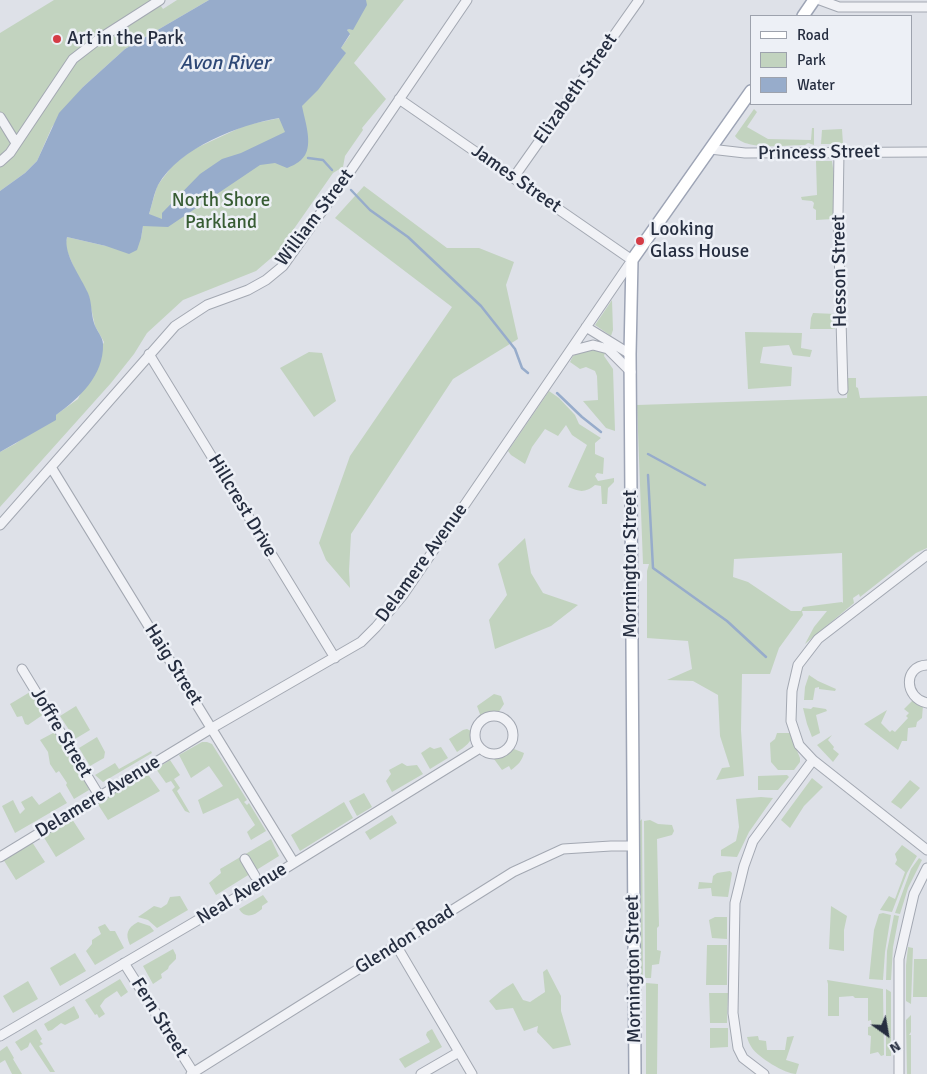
<!DOCTYPE html>
<html>
<head>
<meta charset="utf-8">
<style>
	body { margin:0 }
	#map { position:relative; width:927px; height:1074px; overflow:hidden; background:#dee1e8; font-family:Signika,sans-serif }
	canvas { display:block }
	.legend { position:absolute; left:750px; top:15px; width:162px; height:90px; box-sizing:border-box; background:#edf0f6; border:1px solid #9da2ad; margin:0; padding:6px 9px; list-style:none; font-size:15px; color:#262e40 }
	.legend li { display:flex; align-items:center; gap:10px; height:25px }
	.legend b { width:25px; border:1px solid #9da2ad }
	.north { position:absolute; left:862px; top:1009px; width:50px; height:50px; -webkit-text-stroke:4px #edf0f6; paint-order:stroke; rotate:148deg; font-size:14px; font-weight:700; line-height:20px; text-align:center; color:#262e40 }
	.north::after { content:''; display:block; margin:auto; width:18px; height:22px; background:#262e40; clip-path:polygon(50% 0,100% 100%,50% 72%,0 100%) }
</style>
</head>
<body>
<div id="map">
<canvas width="927" height="1074"></canvas>
<ul class="legend">
<li><b style="height:6px;background:#fff"></b>Road</li>
<li><b style="height:14px;background:#c2d3bf"></b>Park</li>
<li><b style="height:14px;background:#97accb"></b>Water</li>
</ul>
<div class="north">N</div>
</div>
<script>
const context = document.querySelector('canvas').getContext('2d');
context.lineJoin = 'round';
function fill(path, color) {
  context.fillStyle = color;
  context.fill(path, 'evenodd');
}
function stroke(path, color, width, dash) {
  context.strokeStyle = color;
  context.lineWidth = width;
  context.lineCap = dash ? 'butt' : 'round';
  context.setLineDash(dash || []);
  context.stroke(path);
}
function write(font, color, halo, rows, align = 'center') {
  context.font = font + ' Signika,sans-serif';
  context.lineWidth = 5;
  context.setLineDash([]);
  context.textBaseline = 'middle';
  context.strokeStyle = halo;
  context.fillStyle = color;
  for (const [text, x, y, turn = 0] of rows) {
    context.save();
    context.translate(x, y);
    context.rotate((+turn || 0) * Math.PI / 180);
    context.textAlign = isNaN(turn) ? turn : align;
    if (halo) context.strokeText(text, 0, 0);
    context.fillText(text, 0, 0);
    context.restore();
  }
}
fill(new Path2D(`
	M54,0H157L163,9L177,0H209L125,49L83,87L52,127L37,161L25,173L0,191V33Z
	M366,0H404L354,63L386,99L362,128L363,130L345,156L343,167L333,173L277,253L256,271L183,300L147,333L134,354L111,383L0,507V452L15,444L78,399L104,342L95,326L88,294L77,275L65,246L67,237L106,246L141,238L143,226L149,214L157,186L173,165L192,150L246,125L280,118L341,48L350,35L347,31Z
	M754,109L757,112L747,127L768,139L811,140L812,128H814V145L808,143L805,145C788,145 745,151 735,136Z
	M842,129L843,144H821L822,130Z
	M816,161H832L834,175V211L833,219L816,220V210L813,208L814,203L812,201L802,200L801,197L817,195Z
	M364,186L447,248H479L514,262L506,285L518,339L453,379L351,534L349,571L350,588L326,560L319,543L350,456L452,307L335,218Z
	M612,300L613,330L611,336L595,325Z
	M813,313L836,314L835,329H810L811,318Z
	M745,332L802,333L801,348L812,350L810,357L793,355L789,345L763,347L760,363L792,367L791,386L748,389Z
	M587,349L599,350L605,353L604,356L613,369L615,431L606,428L583,401L598,400L597,376L595,371L586,367L580,369L570,362L573,356Z
	M309,352L322,353L336,401L314,417L280,368Z
	M848,378H856V387L858,388L860,398L927,396V548L916,553L860,597L859,594L853,598L854,603L805,644L814,627L827,611H802L803,615L800,619L779,648L770,674H742L741,730L744,776L716,780L722,768L730,767L720,736L718,695L693,681L667,680L692,669L688,641L647,638V571L649,564H643L637,405L847,398ZM842,553L843,603L842,602L803,607L801,611H791L748,582L733,577L734,559Z
	M549,391L559,398L575,415L579,424L601,438L595,443V454L604,458L603,474L597,473L595,476L598,481L614,478V482L608,488L607,504H602L601,486L595,485C585,493 580,492 568,487L587,445L572,435L566,425L558,436L545,429L532,447L525,464L511,455L508,451Z
	M525,538L531,573L543,593L578,605L551,626L495,649L489,620L507,595L498,564Z
	M809,675L818,681L836,689L835,691L819,689V687L815,688L813,700H804L805,687Z
	M30,692L44,714L28,725L25,724L22,716L17,717L10,704Z
	M494,694L501,696L504,704L498,713L489,714L481,717L477,706Z
	M913,700L923,705L922,718L917,722L916,727L908,728L907,741H902L898,750L864,724L887,710L881,723L890,732L892,730L895,732L908,718L906,716L909,713L904,709Z
	M76,706L90,730L75,739L60,716Z
	M813,707L826,709L827,711L816,715L820,733L812,737L807,724L803,708L811,709Z
	M467,729L473,732C472,742 465,747 457,752L449,739L463,730Z
	M55,732L88,784L89,790L74,799L66,785L67,783L59,771L56,773L50,764L48,752L40,740Z
	M777,733H790L800,758V762L794,770H778L771,762L770,743L775,739Z
	M832,735L828,740L834,747L833,749L839,754L833,762L817,745Z
	M97,737L105,752L104,758L90,766L79,748Z
	M202,742H207L212,744L247,800L244,802L247,805L249,803L266,831L251,840L247,832L255,825L238,798L203,814L198,800L223,786L209,766L191,778L179,755Z
	M430,747L434,749L441,747L448,758L430,769L421,753Z
	M514,749L524,753C522,761 518,765 511,770L509,766L502,770L494,759L505,756Z
	M151,751L152,753L103,782L95,775L115,763L119,769Z
	M170,760L180,775L174,779L180,788L177,791L190,813L185,811L172,790L175,787L171,781L166,783L156,769Z
	M402,763L407,766L417,765L423,774L392,792L386,781L391,774L389,770Z
	M147,773L160,791L108,820L99,806V803Z
	M787,775L789,777L778,790H758V776Z
	M812,778L823,787L804,806L790,828L781,820Z
	M910,780L920,788L901,809L891,802Z
	M60,792L67,803L15,833L2,806L13,800L20,814L25,809L21,802L32,796L39,805Z
	M364,793L372,807L357,816L349,801Z
	M761,797L773,798L749,832L737,857L721,856V850L736,841L739,827L736,799Z
	M344,802L353,818L300,851L291,835Z
	M392,815L397,823L370,840L365,832Z
	M72,819L85,839L56,857L43,836Z
	M642,819L643,978L641,977L640,821Z
	M650,820L658,824L672,825L674,831L672,835L657,839L659,926L657,928V950L661,951L659,964L652,965L651,978H645L644,821Z
	M271,839L279,856L216,895L209,883L221,873L220,869Z
	M32,842L45,862L16,880L3,859Z
	M902,845L917,856L907,873L892,912L880,910L889,896L895,899L905,872L895,864L897,860L895,854Z
	M919,858L922,860L908,888L900,914L895,913L911,869Z
	M730,871L732,873L728,897L712,896L711,888L698,889L699,882L712,883L713,876L717,873Z
	M263,895L268,902L262,906V909C254,916 245,919 239,909Z
	M180,896L188,910L157,928L148,920L138,917L154,906L161,908L167,904L170,897Z
	M831,906L847,916L844,930V951L829,949Z
	M883,913L891,915L885,952L883,980L869,979L874,930L879,914Z
	M894,915L899,916L893,947L891,980H886L887,951Z
	M715,917H727V939L712,938L709,920Z
	M138,922L150,926L154,931L130,945C125,934 127,928 138,922Z
	M105,924L110,931H115L124,948L95,965L86,951L92,944V940L101,934L98,927Z
	M707,945H727V985H706Z
	M908,947L913,948L911,1004L906,1001V965Z
	M173,949L176,955V959L169,966L168,969L161,974L162,978L153,984L143,966Z
	M75,953L86,971L60,986L50,968Z
	M914,959H927V997H913Z
	M547,969L561,996V1011L571,1045L553,1049L537,1032L538,1026L524,1031L513,1008L496,1010L489,1001L502,990L513,983L523,1000L530,1002L545,992L543,972Z
	M120,979L128,992L121,997L117,991L105,999L100,1006L105,1014L99,1018L97,1014L95,1015L85,1000Z
	M827,980L883,989L884,1055L881,1056L878,1052L870,1054L871,1036L868,1035V1027L872,1026L871,1020L868,1021V998H855L853,996L839,997V1016H828V984Z
	M28,981L38,999L13,1013L3,996Z
	M646,983L658,984L657,1074H646Z
	M886,989L891,992V1056H886Z
	M709,993H728L727,1023H710Z
	M74,1006L79,1016V1018L65,1025L61,1023L52,1030L48,1031L44,1024Z
	M911,1015V1032L909,1035H911V1074H907L906,1020Z
	M710,1028H728V1047L710,1048Z
	M36,1029L42,1039L40,1041L43,1044L39,1046L55,1072H50L30,1042L28,1047L21,1051L15,1042Z
	M432,1029L442,1047L405,1068L399,1059L430,1042L426,1035L427,1032Z
	M758,1036L759,1040L766,1041L767,1050H785L787,1037L794,1036L786,1060L799,1064L796,1074C785,1074 758,1057 752,1048C750,1045 748,1041 747,1037Z
	M7,1046L14,1058L13,1059L22,1074H12L5,1060L0,1063V1051Z`), '#c2d3bf');
fill(new Path2D(`
	M209,0H366L367,5L353,30L349,29L347,30L350,34L341,48L346,53L318,90L302,106C305,122 315,148 301,160C298,163 292,166 287,168L275,163L260,165L168,227L143,226L141,238L137,250L129,254L106,246L67,237C63,254 81,277 88,293C92,302 91,314 94,323C96,330 103,337 103,344C104,376 79,398 56,415V420L0,452V191L25,173L37,161L59,113L83,87L125,49ZM279,118L285,132L241,153L222,159L200,174L162,213V219L149,214C152,205 154,193 158,185C180,147 239,125 279,118Z`), '#97accb');
stroke(new Path2D(`
	M308,158L323,160L332,170
	M351,190L370,210L408,237L481,306L515,349L522,368L528,373
	M557,393L582,417L601,432
	M648,454L705,485
	M648,475L653,568L727,621L766,657`), '#97accb', 2.5);
const minor = new Path2D(`
	M820,0L839,7H927
	M0,117L16,143
	M710,149L745,153L927,152
	M839,152L838,215L843,390
	M0,162L10,153L73,59L99,39L160,0
	M514,177L639,0
	M586,327L630,354
	M570,351L593,345L608,349L631,372
	M149,354L335,658
	M51,467L294,863
	M0,525L175,326L207,305L248,290L266,280L283,266L347,176L467,0
	M927,555L818,639L798,665L792,691L791,721L799,745L813,760L927,850
	M927,665C903,666 904,698 927,703
	M22,669L100,797
	M475 735a19 19 0 1 1 38 0a19 19 0 1 1-38 0Z
	M0,857L212,728L361,642L376,627L403,595L632,260L399,99
	M245,859L255,876
	M396,945L472,1074
	M124,963L193,1072
	M0,1036L273,876L480,748
	M191,1074L513,872L563,849L611,846H632
	M421,1074L459,1052
	M764,1074L743,1058L738,1048L733,1013L735,903L744,866L753,841L813,760
	M899,1074V959L914,894L927,868`);
const major = new Path2D(`
	M803,16L814,0
	M635,1074L630,354L632,260L751,91`);
stroke(minor, '#a3a8b2', 11);
stroke(major, '#9da4b5', 14);
stroke(minor, '#f1f2f6', 9);
stroke(major, '#fff', 11);
for (const [x, y, r, color] of [
	[57,39,5,"#d53c46"],
	[640,241,5,"#d53c46"]
]) {
  const dot = new Path2D();
  dot.arc(x, y, r, 0, 2 * Math.PI);
  context.fillStyle = color;
  context.fill(dot);
  stroke(dot, '#edf0f6', 2);
}
write('19px', '#262e40', '#edf0f6', [
	["Art in the Park",67,39],
	["Looking",650,230],
	["Glass House",650,252]
], 'left');
write('19px', '#262e40', '#edf0f6', [
	["Elizabeth Street",576,89,-55],
	["Princess Street",819,153,-1],
	["James Street",516,179,35],
	["William Street",315,218,-53],
	["Hesson Street",840,271,-91],
	["Hillcrest Drive",242,506,59],
	["Delamere Avenue",422,563,-54],
	["Mornington Street",631,564,-90],
	["Haig Street",173,665,58],
	["Joffre Street",61,733,59],
	["Delamere Avenue",98,797,-31],
	["Neal Avenue",242,894,-31],
	["Glendon Road",405,940,-32],
	["Mornington Street",634,969,-91],
	["Fern Street",159,1018,58]
]);
write('19px', '#375c33', '#edf0f6', [
	["North Shore",221,201],
	["Parkland",221,223]
]);
write('italic 20px', '#2e4876', '#edf0f6', [
	["Avon River",225,64]
]);
</script>
</body>
</html>
